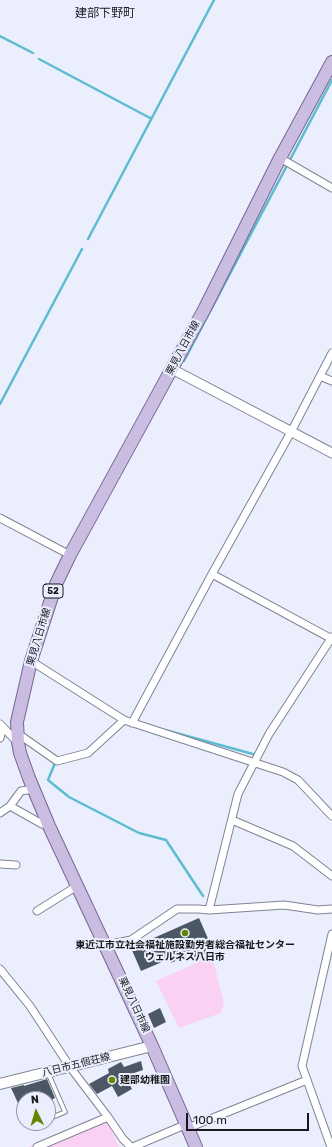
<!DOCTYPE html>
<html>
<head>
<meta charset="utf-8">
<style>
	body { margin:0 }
	#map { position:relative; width:332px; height:1147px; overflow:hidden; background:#ebeffd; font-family:Rubik,sans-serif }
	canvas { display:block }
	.north { position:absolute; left:16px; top:1091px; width:40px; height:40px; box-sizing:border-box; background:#ebeffd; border:1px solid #9799a4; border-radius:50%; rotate:355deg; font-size:11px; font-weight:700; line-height:16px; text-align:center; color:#18191f }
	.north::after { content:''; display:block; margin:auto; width:14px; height:18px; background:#648602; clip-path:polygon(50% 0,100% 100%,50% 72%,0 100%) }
	.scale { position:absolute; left:186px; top:1113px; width:123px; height:18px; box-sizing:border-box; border:2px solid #18191f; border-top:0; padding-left:5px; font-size:12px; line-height:14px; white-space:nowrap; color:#18191f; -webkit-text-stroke:3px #ebeffd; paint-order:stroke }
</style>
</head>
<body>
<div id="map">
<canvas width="332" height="1147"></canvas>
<div class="north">N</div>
<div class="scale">100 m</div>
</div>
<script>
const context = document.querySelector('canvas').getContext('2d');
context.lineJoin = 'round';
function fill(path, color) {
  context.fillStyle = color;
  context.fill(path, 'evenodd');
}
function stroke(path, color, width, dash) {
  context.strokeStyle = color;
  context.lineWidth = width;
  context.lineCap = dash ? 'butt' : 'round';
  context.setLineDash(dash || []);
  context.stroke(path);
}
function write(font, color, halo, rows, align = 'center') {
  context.font = font + ' Rubik,"Noto Sans JP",sans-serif';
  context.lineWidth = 4;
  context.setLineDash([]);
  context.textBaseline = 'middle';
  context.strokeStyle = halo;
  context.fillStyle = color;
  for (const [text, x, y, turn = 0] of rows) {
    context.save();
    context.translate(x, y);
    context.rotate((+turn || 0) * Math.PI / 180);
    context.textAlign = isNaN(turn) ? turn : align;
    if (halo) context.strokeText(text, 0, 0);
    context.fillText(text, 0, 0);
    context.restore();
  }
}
fill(new Path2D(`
	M212,956L224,1003L221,1013L179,1028L156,981Z
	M104,1114L119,1147H28Z`), '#fad1f2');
stroke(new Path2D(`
	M0,36L33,53
	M39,59L150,118
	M88,239L214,0
	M184,361L332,80
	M0,404L82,249
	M165,730L253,754
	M55,763L48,780L69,797L139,833L166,840L203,896`), '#5dbcd1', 2.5);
fill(new Path2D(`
	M199,918L213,950L191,960L189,955L171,963L169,959L141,971L131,948Z
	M160,1008L166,1022L154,1028L148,1014Z
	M141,1061L143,1070L125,1076L132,1089L118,1097L112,1086L97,1094L89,1084L109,1073L108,1069L121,1062L124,1067Z
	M47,1079L55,1098L48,1102V1099H24V1116L11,1088L24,1085V1086Z`), '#4b5863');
const service = new Path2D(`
	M48,1073L65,1112L48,1119
	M35,1124L39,1123`);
const minor = new Path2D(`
	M280,158L332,188
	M320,376L332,381
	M0,518L70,555
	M212,574L332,639
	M31,661L124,720L283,772L298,780L332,816
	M132,723L212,574L291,432L332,353
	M0,724L17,742
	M17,733L57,761L88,753L124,720
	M0,738L3,727
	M10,806L42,824L49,826
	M0,813L10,806L21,791L34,789
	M232,820L293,846L332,876
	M0,864L16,865
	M209,910L238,794L269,734L332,637
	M37,911L77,886
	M107,948L116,943L131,940L177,909H198L209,910L284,905L318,910L332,909
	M0,969L30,1006L70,1067L108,1117L123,1139L131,1147
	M188,1128L307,1080
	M37,1147L108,1117
	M133,1147L187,1124
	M331,1147L302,1066L332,934`);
const tertiary = new Path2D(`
	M172,369L332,453`);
const secondary = new Path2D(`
	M0,1084L152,1046`);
const primary = new Path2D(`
	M196,1147L152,1046L49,826L29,778L20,753L18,742L17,722L31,661L56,584L70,555L205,308L280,158L332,62`);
stroke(service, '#7f8493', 5.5);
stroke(minor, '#7f8493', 9);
stroke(tertiary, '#7f8493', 11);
stroke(secondary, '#7f8493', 12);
stroke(primary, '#766691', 14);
stroke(service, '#fff', 3.5);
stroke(minor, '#fff', 7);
stroke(tertiary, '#fff', 9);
stroke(secondary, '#fff', 10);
stroke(primary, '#cbbce2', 12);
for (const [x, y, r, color] of [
	[185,933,4,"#648602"],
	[112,1080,4,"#648602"]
]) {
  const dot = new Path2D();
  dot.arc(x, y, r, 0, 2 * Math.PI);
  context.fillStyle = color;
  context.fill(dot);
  stroke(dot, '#ebeffd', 1.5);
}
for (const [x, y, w] of [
	[53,591,20]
]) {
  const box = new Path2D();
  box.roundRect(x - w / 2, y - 7, w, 14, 3);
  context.fillStyle = '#ebeffd';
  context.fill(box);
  stroke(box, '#18191f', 1);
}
write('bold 9px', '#18191f', null, [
	["52",53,591]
]);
write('10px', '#18191f', '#ebeffd', [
	["栗見八日市線",183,348,-62],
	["栗見八日市線",39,637,-73],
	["栗見八日市線",134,1005,65],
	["八日市五個荘線",76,1065,-14]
]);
write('bold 10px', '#18191f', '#ebeffd', [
	["東近江市立社会福祉施設勤労者総合福祉センター",185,945],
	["ウェルネス八日市",185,957],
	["建部幼稚園",120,1080,"left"]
]);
write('12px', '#18191f', '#ebeffd', [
	["建部下野町",105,14]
]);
</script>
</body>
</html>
